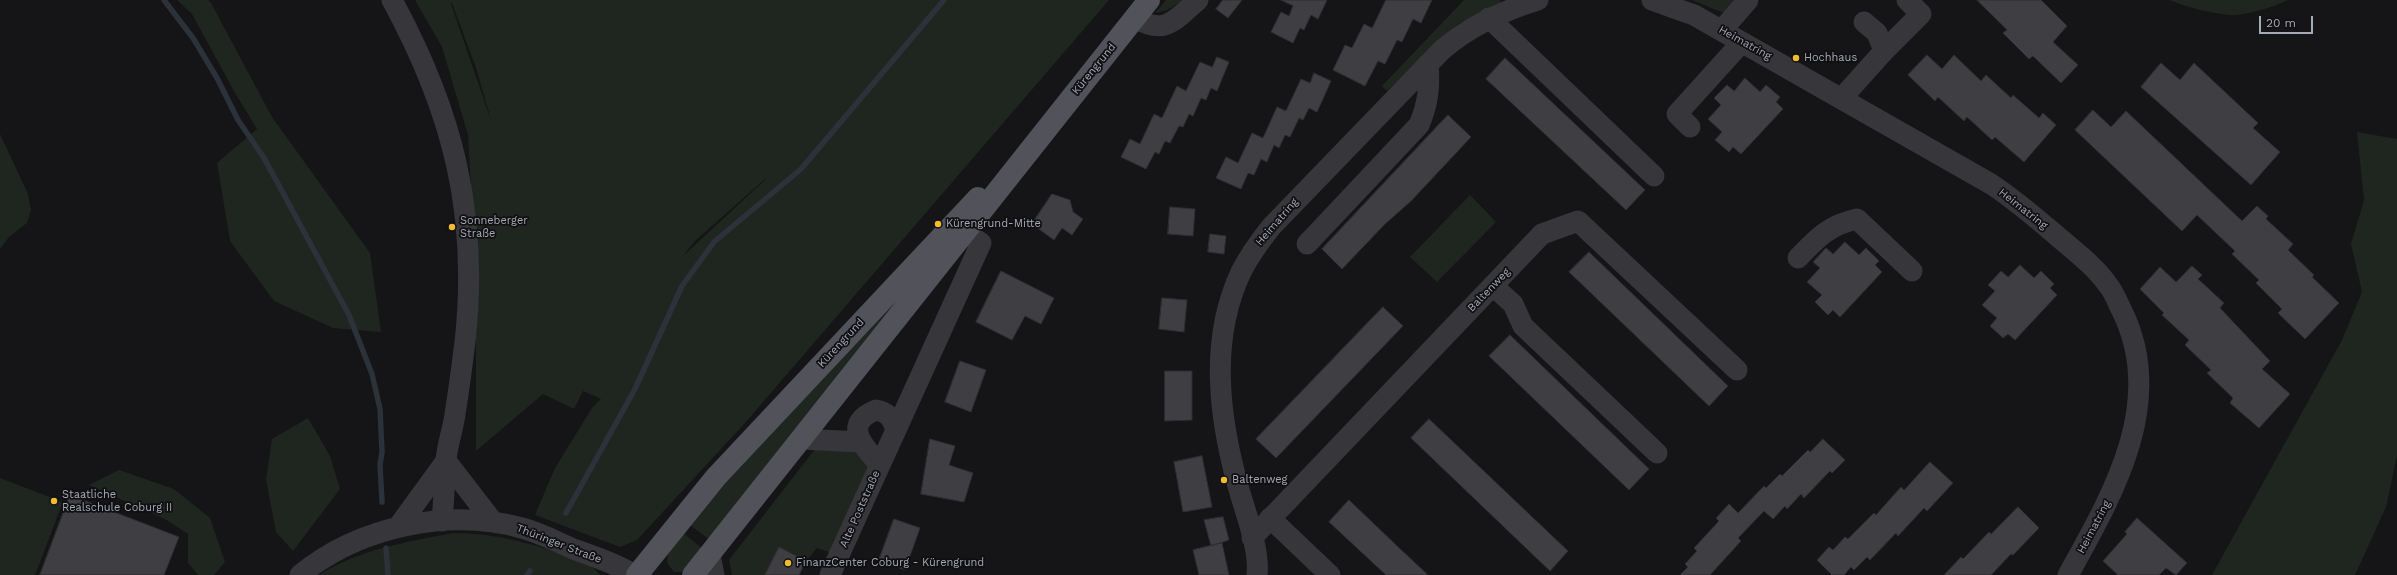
<!DOCTYPE html>
<html>
<head>
<meta charset="utf-8">
<style>
	body { margin:0 }
	#map { position:relative; width:2397px; height:575px; overflow:hidden; background:#151416; font-family:"Work Sans",sans-serif }
	canvas { display:block }
	.scale { position:absolute; left:2259px; top:16px; width:54px; height:18px; box-sizing:border-box; border:2px solid #a6aab6; border-top:0; padding-left:5px; font-size:12px; line-height:14px; white-space:nowrap; color:#a6aab6; -webkit-text-stroke:3px #100f11; paint-order:stroke }
</style>
</head>
<body>
<div id="map">
<canvas width="2397" height="575"></canvas>
<div class="scale">20 m</div>
</div>
<script>
const context = document.querySelector('canvas').getContext('2d');
context.lineJoin = 'round';
function fill(path, color) {
  context.fillStyle = color;
  context.fill(path, 'evenodd');
}
function stroke(path, color, width, dash) {
  context.strokeStyle = color;
  context.lineWidth = width;
  context.lineCap = dash ? 'butt' : 'round';
  context.setLineDash(dash || []);
  context.stroke(path);
}
function write(font, color, halo, rows, align = 'center') {
  context.font = font + ' "Work Sans",sans-serif';
  context.lineWidth = 3.5;
  context.setLineDash([]);
  context.textBaseline = 'middle';
  context.strokeStyle = halo;
  context.fillStyle = color;
  for (const [text, x, y, turn = 0] of rows) {
    context.save();
    context.translate(x, y);
    context.rotate((+turn || 0) * Math.PI / 180);
    context.textAlign = isNaN(turn) ? turn : align;
    if (halo) context.strokeText(text, 0, 0);
    context.fillText(text, 0, 0);
    context.restore();
  }
}
fill(new Path2D(`
	M177,0H208L211,3L272,117L370,253L381,332L333,328L274,301L230,241L217,163L257,129L235,93L192,14Z
	M415,0H1109L745,423L637,540L620,547L535,515L555,468L592,408L601,399L583,391L574,409L543,394L476,451V274L468,135L442,47ZM452,3L476,68L492,123L451,4ZM765,179H766L683,256L695,241Z
	M1166,0H1184L1167,10L1155,13Z
	M1464,0H1500L1504,6L1458,24L1387,91L1382,86Z
	M1692,0H1738L1726,14Z
	M2169,0H2288C2274,7 2245,16 2229,15C2209,13 2187,7 2169,0Z
	M2357,132L2397,139V456L2386,507L2355,575H2212L2342,340L2362,292L2351,244L2364,200Z
	M0,134L28,194L31,210L27,223L9,237L0,249Z
	M1470,195L1496,222L1437,282L1410,257Z
	M919,274L710,540L690,525L710,499Z
	M308,418L330,456L340,489L293,551L276,532L266,479L272,439Z
	M815,449L861,452L870,472L832,553L817,548L806,561L779,547L765,575H732L729,560Z
	M119,470L174,489L210,518L225,562L214,575H198L188,563V534L165,519L89,485Z
	M0,478L63,502L35,575H0Z
	M682,532L704,550L683,572H674L667,563L668,554Z
	M453,533C501,533 537,546 582,560L590,564L600,575H319C360,549 406,542 453,533Z`), '#1f2620');
stroke(new Path2D(`
	M164,0L193,38L217,78L238,120L264,158L349,315L372,374L380,409L382,452L380,465L382,502
	M566,513L635,389L682,286L714,242L801,169L944,0
	M386,548L388,575
	M527,575L530,571`), '#2b323a', 5.5);
const building = new Path2D(`
	M1223,0H1242L1228,18L1216,9Z
	M1281,0H1327L1318,19L1311,15L1304,30L1300,28L1293,43L1271,32L1281,12L1289,16L1293,6Z
	M1386,0H1432L1421,23L1413,19L1402,42L1397,40L1385,64L1378,61L1365,86L1333,70L1345,45L1352,48L1364,24L1372,28Z
	M1977,0H2041L2067,26L2053,42L2078,65L2061,83L2033,56L2029,59L2003,33L2007,30Z
	M1927,55L1942,69L1954,55L1981,81L1986,75L2011,98L2013,95L2039,118L2043,113L2056,125L2024,162L1995,137L1992,140L1967,117L1964,121L1938,97L1935,101L1908,75Z
	M1217,57L1229,62L1217,91L1211,88L1206,100L1201,98L1193,116L1189,114L1183,127L1179,126L1170,143L1165,141L1159,154L1155,152L1146,169L1121,157L1130,139L1140,144L1154,114L1162,118L1177,86L1186,91L1200,62L1212,67Z
	M1505,58L1645,190L1626,210L1486,79Z
	M2161,63L2180,80L2194,63L2258,123L2253,128L2280,152L2251,185L2141,87Z
	M1314,73L1331,81L1317,112L1309,108L1303,120L1299,118L1290,137L1285,135L1279,148L1274,145L1267,162L1261,159L1254,175L1248,173L1241,189L1216,178L1226,157L1238,163L1252,133L1263,138L1277,107L1286,111L1301,79L1310,83Z
	M1745,78L1760,92L1766,85L1780,97L1776,102L1783,109L1741,154L1733,147L1729,152L1715,140L1722,132L1708,119L1721,105L1714,98L1727,85L1734,91Z
	M2093,110L2111,127L2126,111L2242,221L2257,206L2268,216L2266,219L2293,244L2288,250L2314,275L2312,277L2339,303L2305,339L2278,313L2282,309L2256,283L2259,280L2232,254L2235,251L2197,215L2182,231L2075,130Z
	M1448,115L1471,137L1411,201L1385,224L1342,269L1322,249Z
	M1052,194L1070,200L1073,212L1083,219L1072,235L1062,228L1054,240L1032,224Z
	M1170,207L1195,209L1193,236L1168,234Z
	M1210,234L1226,236L1224,254L1208,252Z
	M1845,242L1859,255L1866,248L1879,261L1875,265L1882,272L1840,317L1833,310L1828,315L1815,302L1822,295L1807,282L1820,268L1813,262L1826,248L1833,254Z
	M1589,252L1728,386L1709,406L1569,272Z
	M2020,265L2034,278L2041,271L2054,284L2050,288L2057,295L2015,340L2008,334L2003,338L1990,326L1997,318L1982,305L1995,291L1988,285L2001,271L2008,277Z
	M2192,266L2202,275L2198,279L2224,303L2220,308L2270,361L2262,369L2290,394L2259,428L2230,403L2233,398L2207,373L2211,370L2185,345L2189,340L2162,315L2164,313L2140,289L2160,267L2176,282Z
	M1001,271L1054,298L1041,324L1025,316L1012,340L976,322Z
	M1162,298L1187,300L1184,332L1159,329Z
	M1383,307L1403,326L1276,458L1256,439Z
	M1510,335L1649,469L1629,490L1489,356Z
	M960,361L986,370L971,412L945,402Z
	M1165,371H1192V420L1165,421Z
	M1429,419L1568,551L1550,571L1411,438Z
	M930,439L955,446L949,465L973,473L964,502L921,494Z
	M1823,439L1845,460L1832,473L1830,471L1804,498L1801,494L1787,509L1785,506L1773,519L1764,511L1738,538L1741,541L1710,575H1680L1688,567L1685,564L1697,551L1694,548L1719,521L1716,518L1729,504L1738,513L1764,486L1766,488L1780,474L1782,476L1808,450L1810,452Z
	M1202,456L1212,507L1183,512L1174,462Z
	M1930,462L1953,483L1927,511L1924,508L1898,536L1896,533L1870,560L1867,557L1854,570L1851,567L1844,575H1832L1817,560L1829,547L1833,550L1845,537L1848,539L1874,513L1876,515L1901,487L1904,490Z
	M70,495L179,537L164,575H40Z
	M1349,500L1396,545L1428,575H1386L1329,522Z
	M2018,507L2039,528L2013,555L2011,554L1991,575H1944L1961,557L1963,559L1989,532L1991,534Z
	M1223,517L1229,540L1211,546L1204,520Z
	M2137,518L2187,563L2176,575L2166,568L2159,575H2118L2103,561L2127,534L2125,532Z
	M894,519L920,528L905,570L879,560Z
	M1222,543L1229,575H1199L1193,550Z
	M779,547L806,561L799,575H765Z`);
fill(building, '#3f3f43');
stroke(building, '#2f2e32', 1);
stroke(new Path2D(`
	M392,0C453,112 479,214 465,342C462,366 459,390 455,414C453,430 447,445 446,461C444,481 444,501 442,521
	M1652,0L1694,15L1991,184C2014,199 2035,217 2056,235C2073,250 2095,266 2108,285C2114,292 2117,301 2121,309C2168,401 2113,494 2068,575
	M1135,18C1165,36 1175,20 1198,0
	M1489,18L1654,176
	M1722,30L1748,0
	M1884,51L1921,14L1907,0
	M1841,99L1884,51L1877,33L1864,22
	M1690,127L1677,114L1742,42
	M1307,244L1419,125C1428,104 1430,87 1428,64
	M1798,258C1817,238 1829,225 1857,219L1912,271
	M1493,286L1513,304L1523,326L1657,453
	M896,430L981,243L953,224
	M801,439L860,442
	M446,461L493,522
	M1270,518L1330,575
	M398,527L446,461
	M1252,538L1542,234L1578,221L1737,370
	M710,555L714,575
	M300,575C360,526 448,508 522,528C541,533 559,543 576,550C596,557 616,564 635,575
	M830,575L880,465C864,447 841,424 876,410C888,412 892,418 896,430L880,465
	M1257,575C1260,549 1245,512 1238,486C1219,417 1209,340 1241,272C1249,256 1260,241 1271,227L1442,50C1470,26 1502,11 1538,0`), '#36363b', 21);
stroke(new Path2D(`
	M637,575L716,477L978,198
	M693,575L1149,0`), '#52535a', 22);
for (const [x, y, r, color] of [
	[1796,58,4,"#f1bb32"],
	[938,224,4,"#f1bb32"],
	[452,227,4,"#f1bb32"],
	[1224,480,4,"#f1bb32"],
	[54,501,4,"#f1bb32"],
	[788,563,4,"#f1bb32"]
]) {
  const dot = new Path2D();
  dot.arc(x, y, r, 0, 2 * Math.PI);
  context.fillStyle = color;
  context.fill(dot);
  stroke(dot, '#100f11', 1.5);
}
write('11px', '#a6aab6', '#100f11', [
	["Heimatring",1745,43,29],
	["Kürengrund",1094,69,-51],
	["Heimatring",2023,209,38],
	["Heimatring",1277,222,-49],
	["Baltenweg",1489,290,-46],
	["Kürengrund",841,343,-47],
	["Alte Poststraße",860,509,-66],
	["Heimatring",2094,527,-62],
	["Thüringer Straße",559,544,21]
]);
write('11px', '#a6aab6', '#100f11', [
	["Hochhaus",1804,58],
	["Sonneberger",460,221],
	["Straße",460,234],
	["Kürengrund-Mitte",946,224],
	["Baltenweg",1232,480],
	["Staatliche",62,495],
	["Realschule Coburg II",62,508],
	["FinanzCenter Coburg - Kürengrund",796,563]
], 'left');
</script>
</body>
</html>
